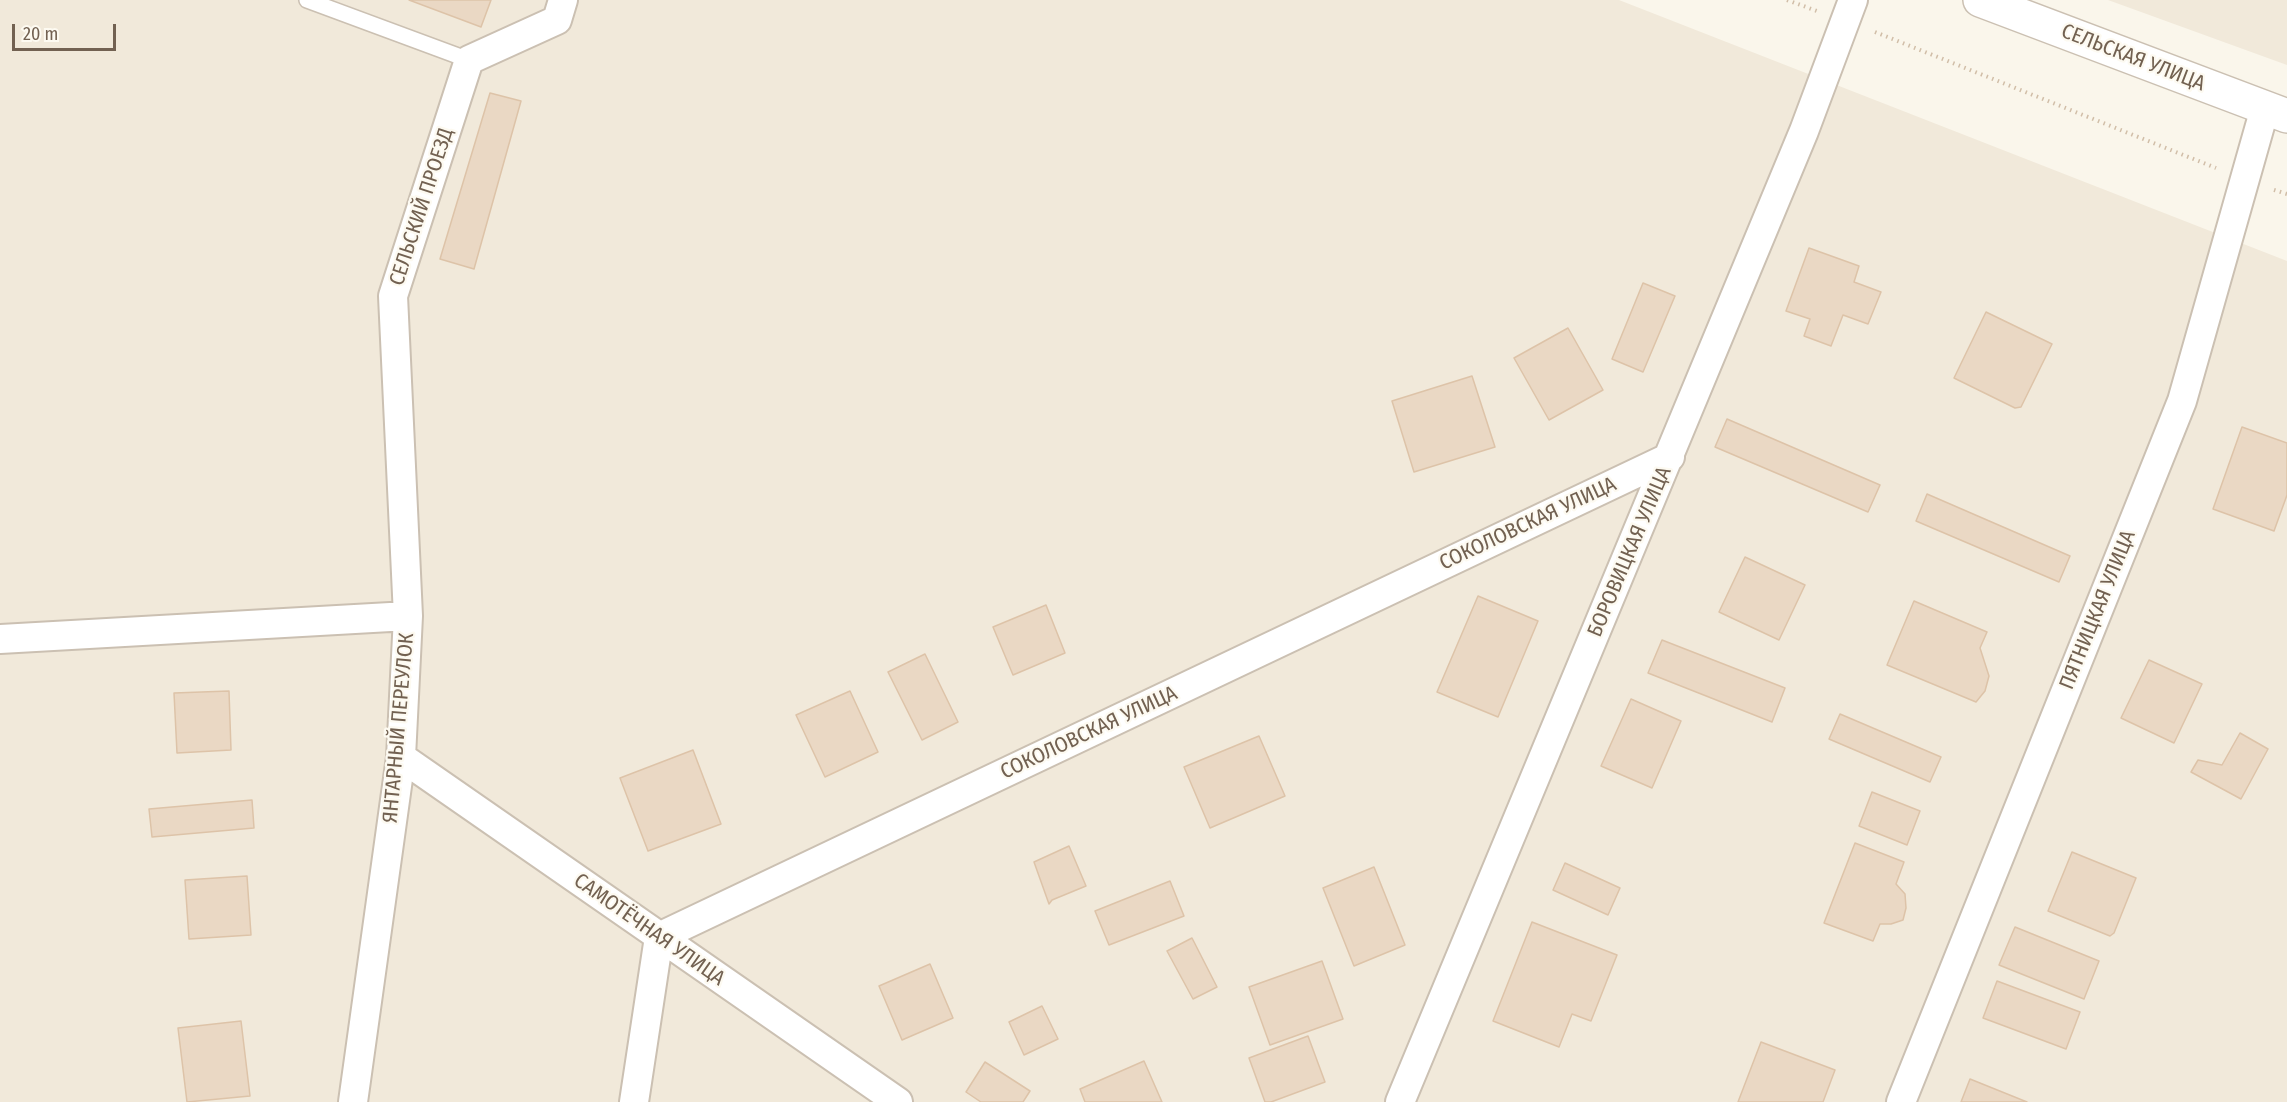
<!DOCTYPE html>
<html>
<head>
<meta charset="utf-8">
<style>
	body { margin:0 }
	#map { position:relative; width:2287px; height:1102px; overflow:hidden; background:#faf6eb; font-family:"Fira Sans Condensed",sans-serif }
	canvas { display:block }
	.scale { position:absolute; left:12px; top:24px; width:104px; height:27px; box-sizing:border-box; border:3px solid #726151; border-top:0; padding-left:8px; font-size:18px; line-height:21px; white-space:nowrap; color:#726151; -webkit-text-stroke:4px #fdfaf1; paint-order:stroke }
</style>
</head>
<body>
<div id="map">
<canvas width="2287" height="1102"></canvas>
<div class="scale">20 m</div>
</div>
<script>
const context = document.querySelector('canvas').getContext('2d');
context.lineJoin = 'round';
function fill(path, color) {
  context.fillStyle = color;
  context.fill(path, 'evenodd');
}
function stroke(path, color, width, dash) {
  context.strokeStyle = color;
  context.lineWidth = width;
  context.lineCap = dash ? 'butt' : 'round';
  context.setLineDash(dash || []);
  context.stroke(path);
}
function write(font, color, halo, rows, align = 'center') {
  context.font = font + ' "Fira Sans Condensed",sans-serif';
  context.lineWidth = 4.5;
  context.setLineDash([]);
  context.textBaseline = 'middle';
  context.strokeStyle = halo;
  context.fillStyle = color;
  for (const [text, x, y, turn = 0] of rows) {
    context.save();
    context.translate(x, y);
    context.rotate((+turn || 0) * Math.PI / 180);
    context.textAlign = isNaN(turn) ? turn : align;
    if (halo) context.strokeText(text, 0, 0);
    context.fillText(text, 0, 0);
    context.restore();
  }
}
fill(new Path2D(`
	M0,0H1619L2287,261V1102H0Z
	M2108,0H2287V65Z`), '#f1e9da');
const building = new Path2D(`
	M409,0H491L481,27Z
	M490,93L521,101L474,269L440,259Z
	M1809,248L1859,266L1854,282L1881,292L1868,324L1843,315L1831,346L1804,336L1810,319L1786,311Z
	M1643,283L1675,296L1643,372L1612,359Z
	M1986,312L2052,344L2021,407L2015,408L1954,378Z
	M1568,328L1603,390L1549,420L1514,358Z
	M1472,376L1495,447L1414,472L1392,401Z
	M1727,419L1880,485L1868,512L1715,447Z
	M2242,427L2287,443V495L2274,531L2213,509Z
	M1927,494L2070,556L2059,582L1916,521Z
	M1745,557L1805,585L1779,640L1719,612Z
	M1478,596L1538,621L1498,717L1437,692Z
	M1914,601L1987,632L1980,648L1989,676L1985,691L1976,702L1887,665Z
	M1046,605L1065,653L1013,675L993,627Z
	M1662,640L1785,688L1772,722L1648,673Z
	M925,654L958,722L922,740L888,672Z
	M2149,660L2202,684L2174,743L2121,718Z
	M229,691L231,750L177,753L174,693Z
	M850,691L878,752L825,777L796,715Z
	M1631,699L1681,721L1652,788L1601,766Z
	M1840,714L1941,757L1930,782L1829,739Z
	M2240,733L2268,749L2241,799L2191,772L2198,760L2222,765Z
	M1259,736L1285,796L1210,828L1184,767Z
	M693,750L721,824L648,851L620,778Z
	M1872,792L1920,811L1907,845L1859,826Z
	M252,800L254,828L152,837L149,809Z
	M1855,843L1904,862L1896,884L1905,894L1906,908L1903,920L1891,924H1880L1873,941L1824,923Z
	M1069,846L1086,886L1052,900L1049,904L1034,862Z
	M2072,852L2136,878L2114,933L2110,936L2048,911Z
	M1565,863L1620,888L1608,915L1553,890Z
	M1374,867L1405,945L1354,966L1323,888Z
	M247,876L251,935L189,939L185,880Z
	M1170,881L1184,916L1109,945L1095,911Z
	M1532,922L1617,955L1591,1021L1572,1014L1559,1047L1493,1021Z
	M2015,927L2099,961L2084,999L1999,965Z
	M1192,938L1217,987L1193,999L1167,951Z
	M1322,961L1343,1019L1270,1045L1249,987Z
	M930,964L953,1018L902,1040L879,986Z
	M1997,981L2080,1012L2066,1049L1983,1018Z
	M1042,1006L1058,1039L1024,1055L1009,1022Z
	M241,1021L250,1096L187,1102L178,1028Z
	M1308,1036L1325,1082L1271,1102H1265L1249,1058Z
	M1761,1042L1835,1070L1823,1102H1738Z
	M1144,1061L1162,1102H1085L1080,1089Z
	M985,1062L1030,1091L1023,1102H981L966,1092Z
	M1970,1079L2027,1102H1961Z`);
fill(building, '#ead8c4');
stroke(building, '#ddc3a8', 1.5);
const service = new Path2D(`
	M307,0L469,60`);
const minor = new Path2D(`
	M408,616L393,296L469,60L557,20L563,0
	M0,639L408,616L401,757L353,1102
	M401,757L898,1102
	M634,1102L659,937L1670,457
	M1400,1102L1804,131L1853,0
	M1901,1102L2182,401L2265,108`);
const tertiary = new Path2D(`
	M1980,0L2287,116`);
stroke(service, '#cbc0b2', 18);
stroke(minor, '#cbc0b2', 32);
stroke(tertiary, '#cbc0b2', 36);
stroke(new Path2D(`
	M1787,0L1817,11
	M1875,32L2216,168
	M2274,190L2287,194`), '#d1bea8', 4, [1.5, 4.5]);
stroke(service, '#fff', 15);
stroke(minor, '#fff', 28);
stroke(tertiary, '#fff', 33);
write('21px', '#726151', '#fdfaf1', [
	["СЕЛЬСКАЯ УЛИЦА",2133,58,21],
	["СЕЛЬСКИЙ ПРОЕЗД",422,207,-72],
	["СОКОЛОВСКАЯ УЛИЦА",1528,524,-25],
	["БОРОВИЦКАЯ УЛИЦА",1630,552,-67],
	["ПЯТНИЦКАЯ УЛИЦА",2098,610,-68],
	["ЯНТАРНЫЙ ПЕРЕУЛОК",399,728,-85],
	["СОКОЛОВСКАЯ УЛИЦА",1089,733,-25],
	["САМОТЁЧНАЯ УЛИЦА",649,930,35]
]);
</script>
</body>
</html>
